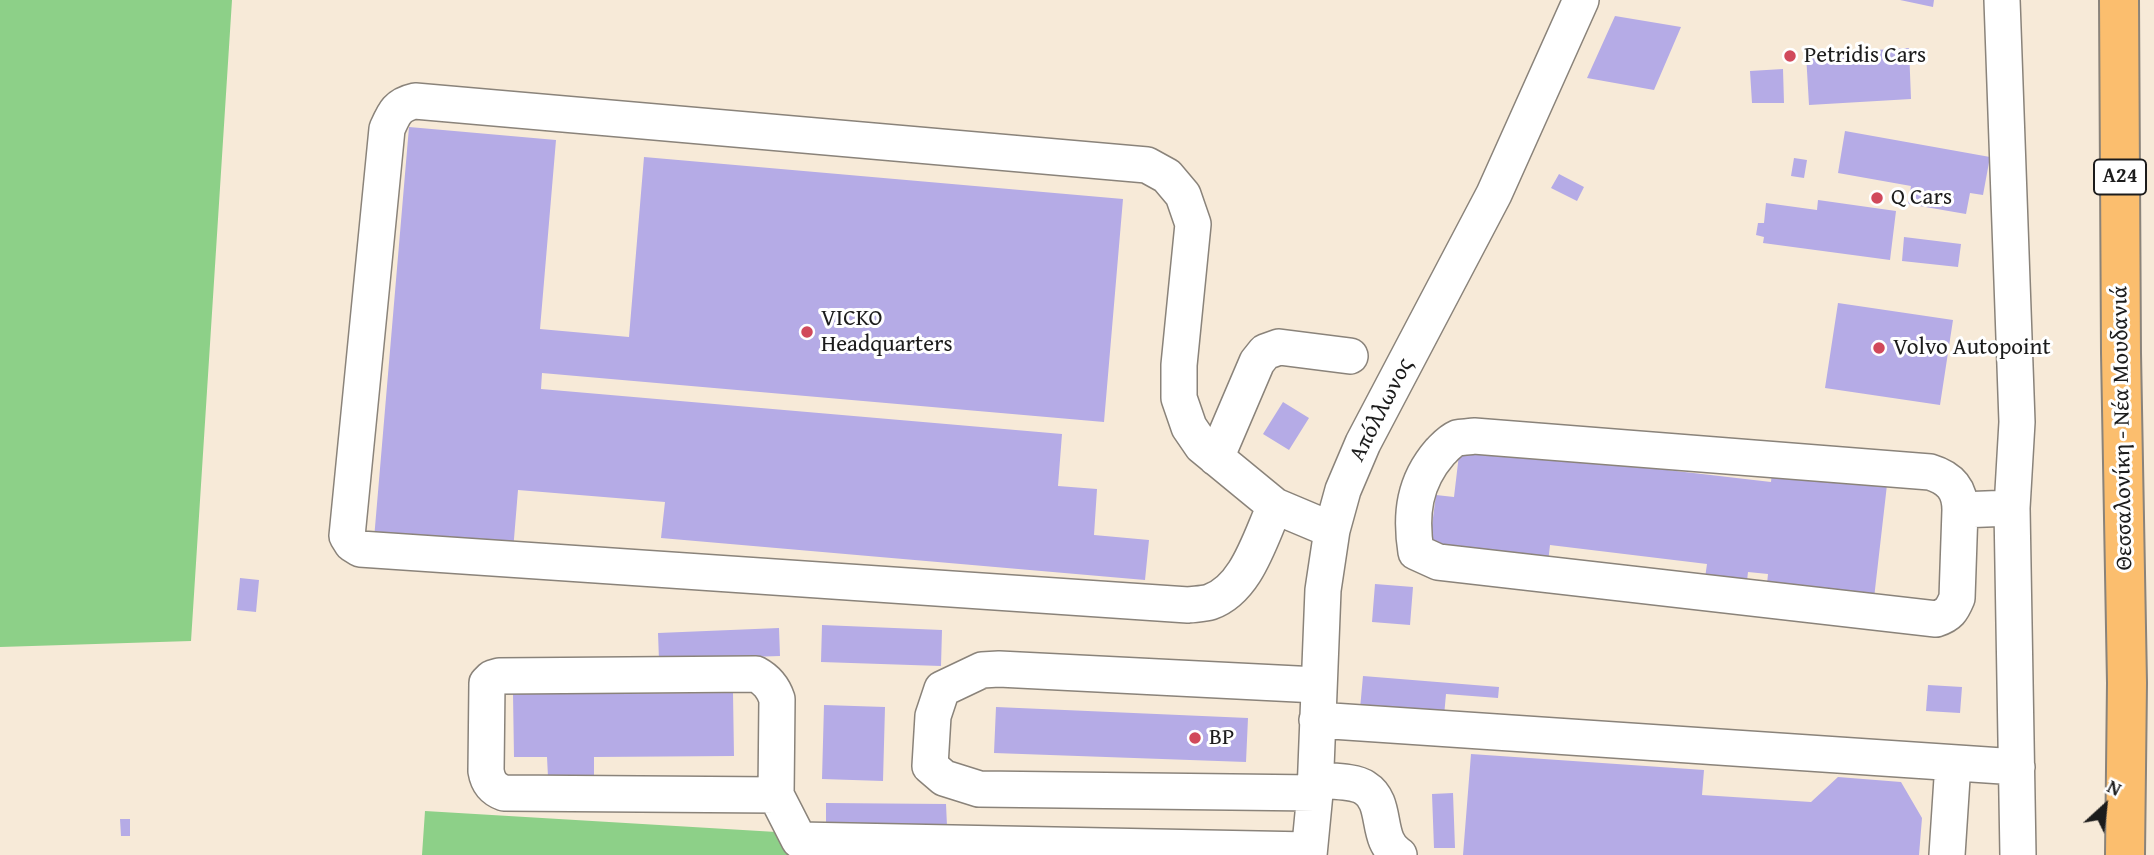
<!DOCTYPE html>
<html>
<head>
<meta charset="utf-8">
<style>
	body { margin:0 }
	#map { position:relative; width:2154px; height:855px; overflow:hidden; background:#f7ead8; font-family:"Gentium Book Plus",serif }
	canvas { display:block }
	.north { position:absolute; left:2070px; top:771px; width:70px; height:70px; -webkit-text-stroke:5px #fff; paint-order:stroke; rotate:27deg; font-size:19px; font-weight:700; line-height:28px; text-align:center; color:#1c1c1c }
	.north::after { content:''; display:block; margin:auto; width:24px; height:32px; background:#1c1c1c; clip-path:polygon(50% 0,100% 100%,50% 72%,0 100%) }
</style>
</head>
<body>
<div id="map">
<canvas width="2154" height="855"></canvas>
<div class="north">N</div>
</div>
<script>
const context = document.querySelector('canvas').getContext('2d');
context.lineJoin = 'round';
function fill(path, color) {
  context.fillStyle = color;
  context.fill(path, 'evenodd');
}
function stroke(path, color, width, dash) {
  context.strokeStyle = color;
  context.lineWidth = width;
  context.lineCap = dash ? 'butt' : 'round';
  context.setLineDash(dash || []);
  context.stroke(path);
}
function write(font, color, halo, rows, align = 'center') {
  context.font = font + ' "Gentium Book Plus",serif';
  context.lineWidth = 6;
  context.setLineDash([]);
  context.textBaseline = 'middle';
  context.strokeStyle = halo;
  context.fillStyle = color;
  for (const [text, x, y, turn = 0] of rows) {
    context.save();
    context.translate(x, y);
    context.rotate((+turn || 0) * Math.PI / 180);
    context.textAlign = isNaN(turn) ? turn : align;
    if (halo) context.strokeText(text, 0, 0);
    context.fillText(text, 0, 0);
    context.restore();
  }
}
fill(new Path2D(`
	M0,0H232L191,641L0,647Z
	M425,811L793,833L931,855H422Z`), '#8dd088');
fill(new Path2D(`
	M1900,0H1934L1933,7Z
	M1615,16L1681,27L1654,90L1587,78Z
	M1909,48L1911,99L1809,105L1806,54Z
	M1783,69L1784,103H1752L1750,71Z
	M409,127L556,140L540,329L629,337L644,157L1123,199L1104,422L542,373L541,389L1062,434L1058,486L1097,489L1094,535L1149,540L1145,580L661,538L665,502L518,490L513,551L374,539Z
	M1845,131L1990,157L1983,195L1970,193L1966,214L1908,204L1911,186L1838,173Z
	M1794,158L1807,160L1804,178L1791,176Z
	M1559,174L1584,187L1577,201L1551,188Z
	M1818,200L1896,211L1890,260L1763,243L1764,237L1756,235L1758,223H1764L1766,203L1817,210Z
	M1904,237L1961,244L1958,267L1902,261Z
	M1838,303L1953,320L1940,405L1825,388Z
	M1283,402L1309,418L1289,450L1263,434Z
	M1460,446L1771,482L1773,462L1888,476L1873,607L1766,594L1768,574L1748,572L1746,590L1704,585L1707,564L1550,545L1548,563L1429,548L1436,495L1454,497Z
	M240,578L259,580L256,612L237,610Z
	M1375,584L1413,587L1410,625L1372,622Z
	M822,625L942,630L941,666L821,662Z
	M779,628L780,656L659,660L658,633Z
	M1363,676L1499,687L1498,698L1446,694L1444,716L1360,709Z
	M1928,685L1962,687L1960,713L1926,711Z
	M733,693L734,756L594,757V776L548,777L547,757H514L513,694Z
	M824,705L885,707L883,781L822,779Z
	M996,707L1248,718L1246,762L994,753Z
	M1471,754L1704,770L1702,795L1811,802L1838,777L1901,782L1922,818L1919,855H1463Z
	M1453,793L1455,848H1434L1432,794Z
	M826,803L946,804L947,826H826Z
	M120,819H130V836H121Z`), '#b5abe6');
const minor = new Path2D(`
	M2002,0L2017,422L2012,508L2018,855
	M1216,458L1257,362L1265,352L1279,347L1350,356
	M1275,506C1260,538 1247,589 1210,602C1204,604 1195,604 1188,605L360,549L352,544L347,536L387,129C394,113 397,105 415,101L1147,165L1167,176L1183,195L1193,224L1179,365V398L1189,427L1202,446L1275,506L1332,530
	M1960,510L1957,598C1952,610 1949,615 1936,619L1438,562L1416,552C1410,514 1414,482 1440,452C1445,447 1450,441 1457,438C1462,437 1469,437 1474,436L1930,472C1950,478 1960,489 1960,510L2012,508
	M1317,720L2017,767
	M1315,780C1329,782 1353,780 1365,788C1389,803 1374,840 1399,855
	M1315,793L979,789L944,778L930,766L933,716L942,689L982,670L999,669L1317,685
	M776,795L504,793C493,789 488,783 486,771L487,683L492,678L499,676L756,674C767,680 773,687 777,699L776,795L799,840L1309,850
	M1309,855L1315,793L1323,590L1332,530L1343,490L1363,443L1494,194L1581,0
	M1947,855L1953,763`);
const highway = new Path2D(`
	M2119,0L2121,353L2127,683L2125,855`);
stroke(minor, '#8a837a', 38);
stroke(highway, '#8a837a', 42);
stroke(minor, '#fff', 35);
stroke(highway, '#fbbe6e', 38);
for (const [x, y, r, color] of [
	[1790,56,7,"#d1495b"],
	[1877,198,7,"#d1495b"],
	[807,332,7,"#d1495b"],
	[1879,348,7,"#d1495b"],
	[1195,738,7,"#d1495b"]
]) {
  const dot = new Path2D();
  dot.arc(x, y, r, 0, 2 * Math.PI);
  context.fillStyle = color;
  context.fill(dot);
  stroke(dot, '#fff', 2.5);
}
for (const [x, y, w] of [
	[2120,177,52]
]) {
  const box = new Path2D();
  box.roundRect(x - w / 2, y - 17.5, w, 35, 5);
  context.fillStyle = '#fff';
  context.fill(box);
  stroke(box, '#1c1c1c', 2);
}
write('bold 21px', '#1c1c1c', null, [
	["Α24",2120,177]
]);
write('23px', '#1c1c1c', '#fff', [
	["Petridis Cars",1804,56],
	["Q Cars",1891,198],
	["VICKO",821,319],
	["Headquarters",821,345],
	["Volvo Autopoint",1893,348],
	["BP",1209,738]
], 'left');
write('23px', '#1c1c1c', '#fff', [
	["Απόλλωνος",1382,410,-63],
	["Θεσσαλονίκη - Νέα Μουδανιά",2123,428,-91]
]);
</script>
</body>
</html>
